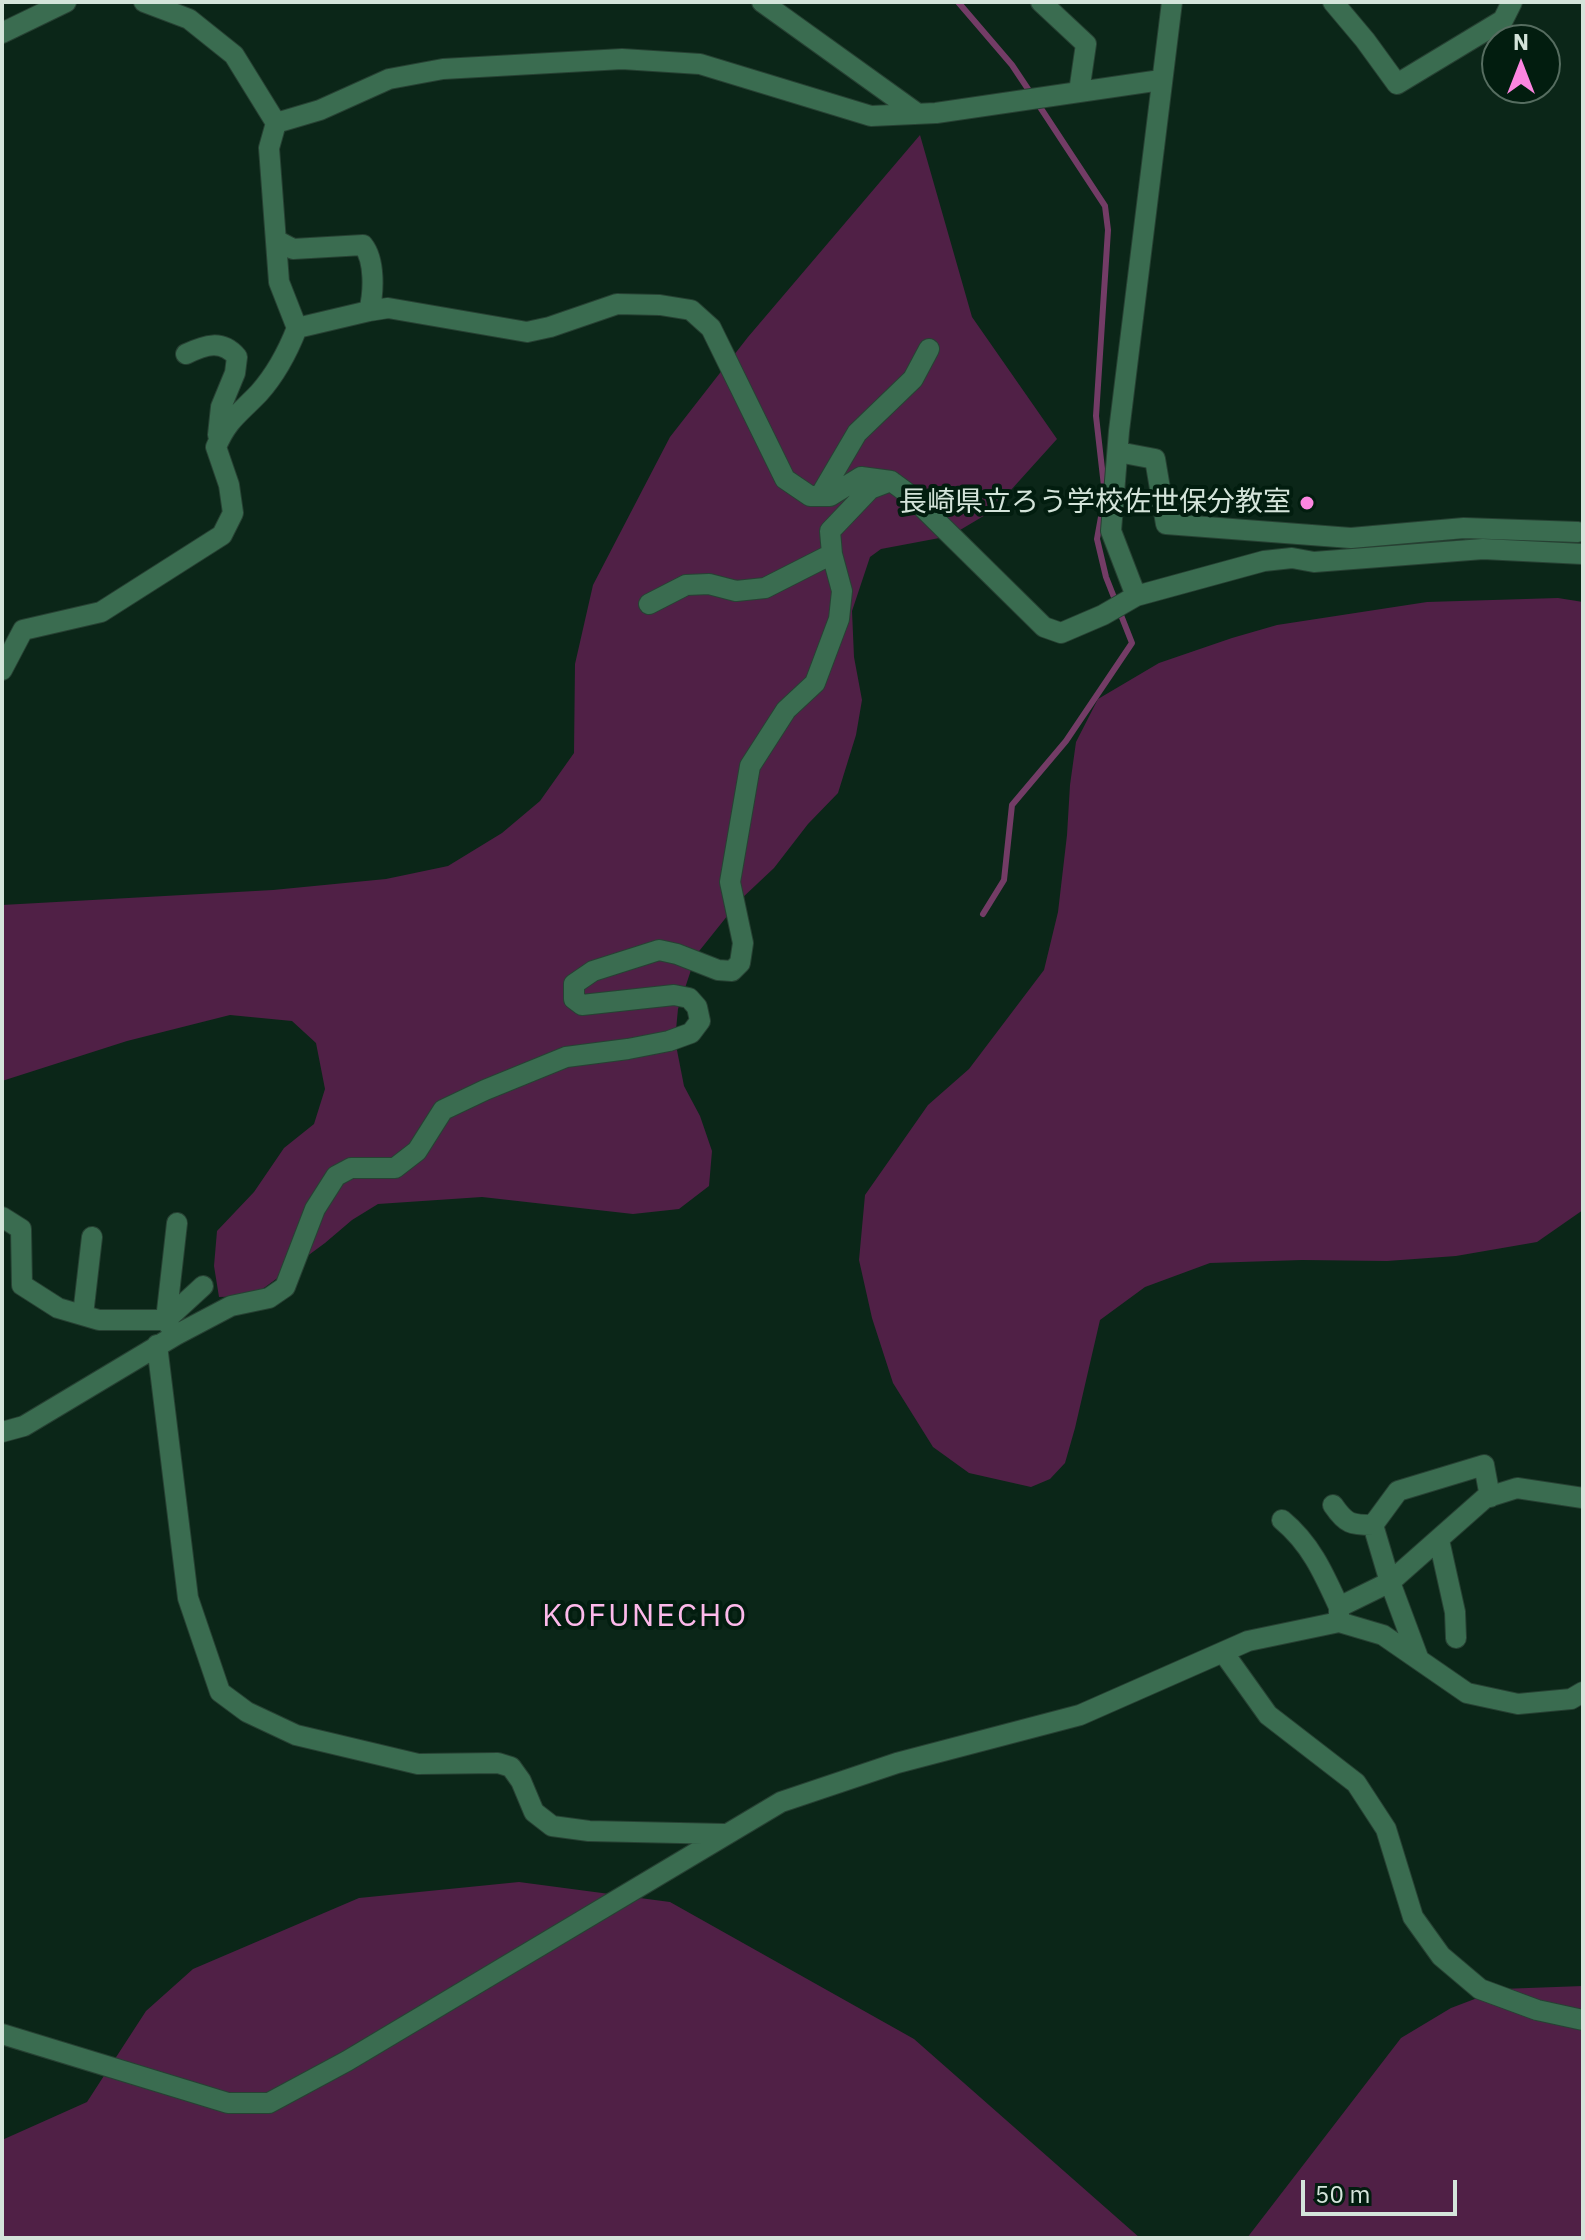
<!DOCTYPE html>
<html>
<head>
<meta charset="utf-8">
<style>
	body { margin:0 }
	#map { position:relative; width:1585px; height:2240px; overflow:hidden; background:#0b2618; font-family:"IBM Plex Sans",sans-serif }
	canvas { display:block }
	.frame { position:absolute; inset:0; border:4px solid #d4e4da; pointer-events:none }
	.north { position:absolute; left:1481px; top:24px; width:80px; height:80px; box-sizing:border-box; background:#021d0f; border:2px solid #566d60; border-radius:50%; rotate:0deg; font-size:22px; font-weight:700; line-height:32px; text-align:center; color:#d4e4da }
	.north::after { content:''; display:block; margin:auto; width:28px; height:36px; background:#fd86e1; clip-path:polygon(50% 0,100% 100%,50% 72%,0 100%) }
	.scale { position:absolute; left:1301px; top:2180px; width:156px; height:36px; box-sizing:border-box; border:4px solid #d4e4da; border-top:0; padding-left:10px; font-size:24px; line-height:28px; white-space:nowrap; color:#d4e4da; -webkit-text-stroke:6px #021d0f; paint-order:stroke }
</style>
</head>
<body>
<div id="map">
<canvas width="1585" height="2240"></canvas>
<div class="frame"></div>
<div class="north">N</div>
<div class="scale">50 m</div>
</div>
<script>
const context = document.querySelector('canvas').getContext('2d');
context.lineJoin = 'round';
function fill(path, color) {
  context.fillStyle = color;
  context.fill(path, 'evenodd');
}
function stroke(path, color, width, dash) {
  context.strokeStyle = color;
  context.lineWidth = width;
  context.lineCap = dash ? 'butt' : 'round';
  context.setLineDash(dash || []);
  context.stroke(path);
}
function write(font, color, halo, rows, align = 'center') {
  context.font = font + ' "IBM Plex Sans","Noto Sans JP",sans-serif';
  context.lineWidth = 8;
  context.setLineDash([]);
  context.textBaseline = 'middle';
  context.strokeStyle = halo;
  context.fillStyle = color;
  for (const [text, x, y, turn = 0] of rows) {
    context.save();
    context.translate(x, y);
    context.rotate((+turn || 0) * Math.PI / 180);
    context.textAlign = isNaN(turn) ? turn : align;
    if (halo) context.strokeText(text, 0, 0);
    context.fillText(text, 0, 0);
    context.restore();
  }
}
fill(new Path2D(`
	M920,135L972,317L1057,439L992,511L950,536L881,549L870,557L852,611L854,657L862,700L856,735L838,793L808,824L774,868L740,900L696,955L678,1009L675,1040L684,1086L700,1116L712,1151L709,1186L679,1209L633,1214L482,1197L378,1204L352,1220L325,1243L253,1296L219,1297L214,1266L217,1231L254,1192L284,1148L314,1124L325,1089L316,1043L292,1021L230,1015L127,1041L2,1081V905L273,890L386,879L448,866L502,833L540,801L574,753L575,664L593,585L670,437L748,337Z
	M1558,598L1583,602V1210L1537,1242L1456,1256L1387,1261L1302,1260L1210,1263L1145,1287L1100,1320L1075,1428L1065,1463L1050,1479L1031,1487L969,1473L933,1447L893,1383L872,1318L859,1260L865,1195L928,1105L969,1069L1044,970L1058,912L1067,835L1070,785L1076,742L1098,699L1159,663L1232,638L1277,625L1427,602Z
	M519,1882L670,1902L914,2039L1140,2238H2V2140L87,2102L146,2011L193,1969L359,1898Z
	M1583,1986V2238H1247L1401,2038L1451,2008L1501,1989Z`), '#502046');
stroke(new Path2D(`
	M958,2L1012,65L1032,95
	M983,914L1004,880L1012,805L1066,741L1132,643L1106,577L1097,539L1105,495L1096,416L1108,230L1105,206L1038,104`), '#733c66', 6);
const minor = new Path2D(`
	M762,2L918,114
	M1041,2L1086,44L1079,92
	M1333,2L1365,40L1397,84L1503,20L1512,2
	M2,33L66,2
	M276,123L320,110L389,79L443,69L622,59L700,64L871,116L936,113L1161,80
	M276,240L293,249L363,245C375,260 374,292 369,311L297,328
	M369,311L388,308L527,332L550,327L617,304L660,305L691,310L711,328L785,479L810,496H830L861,477L891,481L910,495L1044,627L1061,633L1103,615L1136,596L1111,531L1119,431L1172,2
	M186,354C205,345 222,339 237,357L235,373L221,407L218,435
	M1118,452L1155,459L1166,524L1351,538L1464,528L1578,532
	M820,496L857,433L913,379L929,349
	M1136,596L1264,561L1292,558L1314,562L1483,549L1583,554
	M649,604L686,585L709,584L736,591L765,588L832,554
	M2,670L23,630L101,612L222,535L233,513L229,485L216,447C228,419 239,414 259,393C276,374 288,351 297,328L279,282L269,148L276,123L234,55L189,19L144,2
	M2,1217L21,1229L22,1285L58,1308L99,1320H166L177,1223
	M83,1315L92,1237
	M169,1325L166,1320L203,1286
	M157,1345L188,1598L220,1692L247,1712L296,1735L418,1764L498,1763L511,1767L521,1781L534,1812L552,1826L589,1831L725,1834
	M2,1432L24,1426L176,1335L231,1306L269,1298L285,1287L315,1209L336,1176L351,1168H395L417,1151L443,1110L485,1090L566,1057L628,1049L669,1041L691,1033L700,1021L697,1007L689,998L674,995L582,1005L574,999V984L593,971L659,950L677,954L718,970L732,971L740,963L743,943L730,882L750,766L786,710L815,683L839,619L842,591L832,554L830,531L870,489L891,481
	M1333,1505C1346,1524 1351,1525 1373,1525
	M1282,1520C1311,1544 1324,1574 1339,1607
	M1439,1540L1455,1612L1456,1638
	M1339,1622V1607L1390,1582L1373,1525L1398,1491L1484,1465L1490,1497
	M1223,1652L1268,1715L1356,1783L1386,1829L1413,1917L1441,1956L1480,1989L1537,2010L1583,2020
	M1419,1660L1390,1582L1485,1498L1517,1488L1583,1498
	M2,2034L228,2103H269L347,2061L781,1802L897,1763L1080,1715L1248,1641L1339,1622L1383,1635L1467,1693L1518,1704L1571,1699L1583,1692`);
stroke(minor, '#274133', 22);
stroke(minor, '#3a6c50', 20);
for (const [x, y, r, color] of [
	[1307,503,8,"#fd86e1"]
]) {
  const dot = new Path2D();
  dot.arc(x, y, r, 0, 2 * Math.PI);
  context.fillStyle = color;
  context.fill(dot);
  stroke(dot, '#021d0f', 3);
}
write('28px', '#d4e4da', '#021d0f', [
	["長崎県立ろう学校佐世保分教室",1291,503]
], 'right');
context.letterSpacing = '2px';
write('32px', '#fcb9ea', '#021d0f', [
	["KOFUNECHO",645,1617]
]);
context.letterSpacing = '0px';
</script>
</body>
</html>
